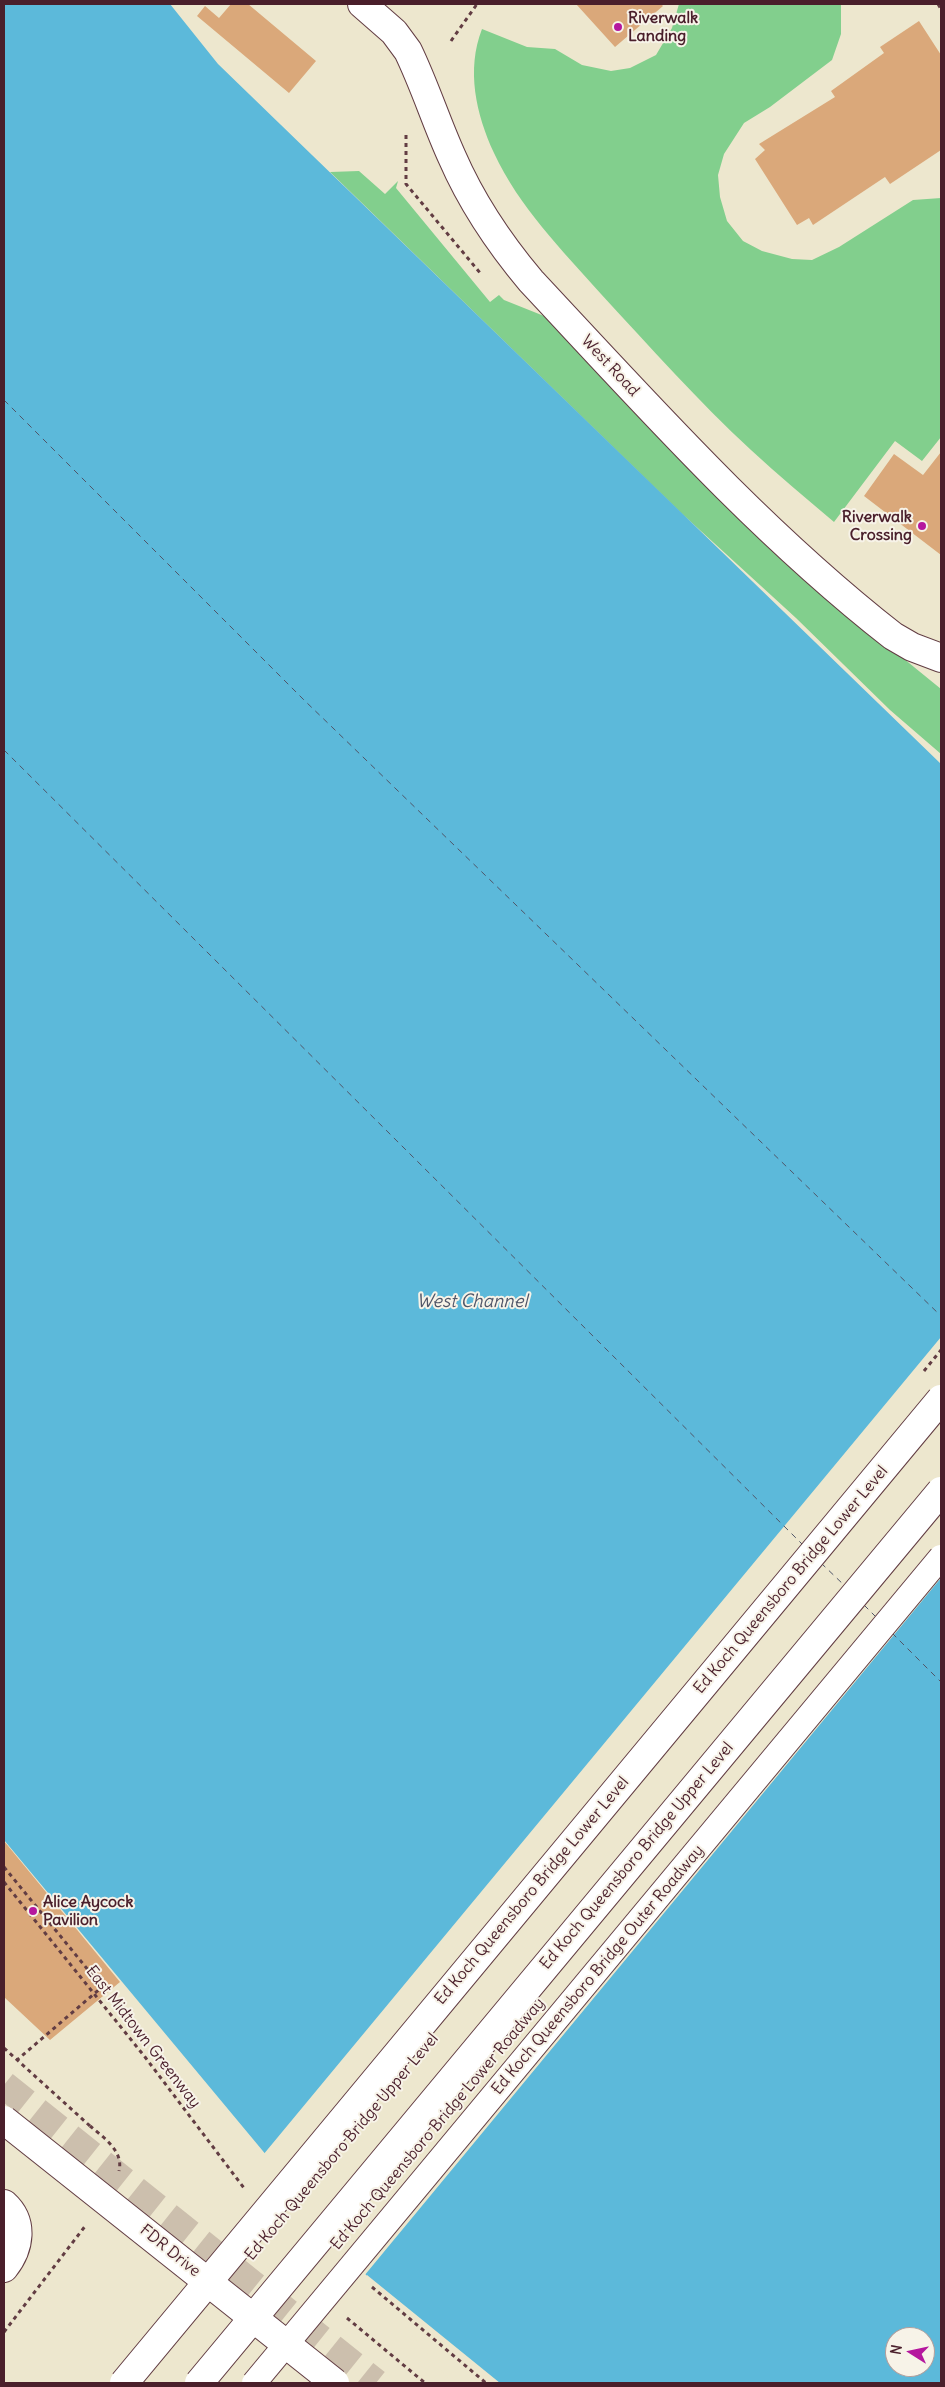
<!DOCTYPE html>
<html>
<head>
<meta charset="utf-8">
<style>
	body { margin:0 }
	#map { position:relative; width:945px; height:2387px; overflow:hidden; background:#ede7ce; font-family:Delius,sans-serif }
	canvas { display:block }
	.frame { position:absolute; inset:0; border:5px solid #4a1f2b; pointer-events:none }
	.north { position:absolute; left:885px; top:2327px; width:50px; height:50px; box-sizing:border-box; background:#f7f3e8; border:1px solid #b29e9c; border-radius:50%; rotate:280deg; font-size:14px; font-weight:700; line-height:20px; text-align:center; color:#4a1f2b }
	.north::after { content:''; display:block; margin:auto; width:18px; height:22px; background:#b5179e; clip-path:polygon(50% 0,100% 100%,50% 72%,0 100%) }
</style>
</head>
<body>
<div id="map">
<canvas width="945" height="2387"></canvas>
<div class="frame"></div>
<div class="north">N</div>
</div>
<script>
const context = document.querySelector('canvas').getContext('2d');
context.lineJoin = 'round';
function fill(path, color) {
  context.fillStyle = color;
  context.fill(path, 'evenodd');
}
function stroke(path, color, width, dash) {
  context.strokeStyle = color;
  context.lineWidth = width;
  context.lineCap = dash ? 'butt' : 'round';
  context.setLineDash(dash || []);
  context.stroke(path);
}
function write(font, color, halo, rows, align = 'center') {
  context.font = font + ' Delius,sans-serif';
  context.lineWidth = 4;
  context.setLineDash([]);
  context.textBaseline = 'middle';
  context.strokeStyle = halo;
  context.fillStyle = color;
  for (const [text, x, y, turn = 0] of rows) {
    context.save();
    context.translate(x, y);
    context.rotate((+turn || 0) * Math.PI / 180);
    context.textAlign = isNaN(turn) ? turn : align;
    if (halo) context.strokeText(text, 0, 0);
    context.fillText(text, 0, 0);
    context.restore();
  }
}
fill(new Path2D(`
	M679,4H841V34L832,60L770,107L744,123L724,154L718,175L720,197L727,221L743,241L762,251L792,259L812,260L839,247L913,200L941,198V437L922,461L895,441L834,522C806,498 778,475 751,450C698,401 650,347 601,294C562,250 519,207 494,153C476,114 466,70 482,29L527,47L555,49L582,65L611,71L630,68L656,55L672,28Z
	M359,171L385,194L398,181L396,188L490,302L499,295L504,300L544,316L680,460L801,575L941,689V754L890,710L796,618L679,511L330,172Z`), '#82cf8d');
fill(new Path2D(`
	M4,4H170L218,64L941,764V2383H456L4,1840ZM895,2337H925V2367H895Z`), '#5cb9da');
fill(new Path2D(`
	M941,1337V1578L364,2276L263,2155Z
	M367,2275L500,2383H452L395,2315L365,2277Z`), '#ede7ce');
stroke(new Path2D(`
	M4,400L304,700L941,1316
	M4,750L802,1544
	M821,1563L845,1586
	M864,1605L877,1618
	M892,1633L941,1682`), '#505568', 1, [6, 5]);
fill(new Path2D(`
	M231,4H248L316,61L289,93L197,16L205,6L219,18Z
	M576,4H661L663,6L615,47Z
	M919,21L941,55V150L890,184L885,177L813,225L809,218L797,225L755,159L765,150L759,144L835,97L831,91L884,53L880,47Z
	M941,452V555L864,496L894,454L923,475Z
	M4,1841L120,1982L50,2040L4,1997Z`), '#daa87a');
stroke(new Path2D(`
	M4,2085L376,2383`), '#ccbfad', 28, [28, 14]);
const minor = new Path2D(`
	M362,4L394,32L408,51C425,86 436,122 452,157C472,203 499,243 531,281C647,405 760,532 893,636L912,647L941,658`);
const tertiary = new Path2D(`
	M4,2204C24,2222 20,2248 4,2268`);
stroke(minor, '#623d43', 30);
stroke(tertiary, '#623d43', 30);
stroke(new Path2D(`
	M938,4L941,9
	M451,41L477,4
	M406,135V184L481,274
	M4,1882L145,2057L244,2188
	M4,2048L90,2126
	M372,2287L486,2383
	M347,2318L425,2383`), '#623d43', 3, [4, 4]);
stroke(minor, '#fff', 28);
stroke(tertiary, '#fff', 28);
const pedestrianBridge = new Path2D(`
	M254,2383L941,1557`);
const trunkBridge = new Path2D(`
	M124,2383L941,1399
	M199,2383L941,1491`);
const motorwayBridge = new Path2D(`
	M4,2120L335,2383`);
stroke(pedestrianBridge, '#623d43', 26, []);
stroke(trunkBridge, '#623d43', 30, []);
stroke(motorwayBridge, '#623d43', 30, []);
stroke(new Path2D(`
	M924,1371L941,1350
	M4,1867L102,1987L17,2060
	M90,2126C103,2137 124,2151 119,2171
	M4,2332L86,2225`), '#623d43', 3, [4, 4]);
stroke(pedestrianBridge, '#fff', 24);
stroke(trunkBridge, '#fff', 28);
stroke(motorwayBridge, '#fff', 28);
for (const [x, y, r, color] of [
	[618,27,5,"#b5179e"],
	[922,526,5,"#b5179e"],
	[33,1911,5,"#b5179e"]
]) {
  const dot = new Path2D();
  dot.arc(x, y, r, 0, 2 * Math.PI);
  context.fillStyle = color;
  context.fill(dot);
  stroke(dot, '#f7f3e8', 2);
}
write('bold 16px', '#4a1f2b', '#f7f3e8', [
	["Riverwalk",628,18],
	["Landing",628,36],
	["Riverwalk",912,517,"right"],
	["Crossing",912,535,"right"],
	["Alice Aycock",43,1902],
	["Pavilion",43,1920]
], 'left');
write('16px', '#4a1f2b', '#f7f3e8', [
	["West Road",610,366,47],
	["Ed Koch Queensboro Bridge Lower Level",791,1580,-50],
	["Ed Koch Queensboro Bridge Upper Level",637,1856,-50],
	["Ed Koch Queensboro Bridge Lower Level",532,1891,-50],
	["Ed Koch Queensboro Bridge Outer Roadway",598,1970,-50],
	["East Midtown Greenway",143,2037,52],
	["Ed Koch Queensboro Bridge Lower Roadway",438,2124,-50],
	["Ed Koch Queensboro Bridge Upper Level",342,2147,-50],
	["FDR Drive",170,2251,39]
]);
write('italic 18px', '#505568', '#f7f3e8', [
	["West Channel",472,1302]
]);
</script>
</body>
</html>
